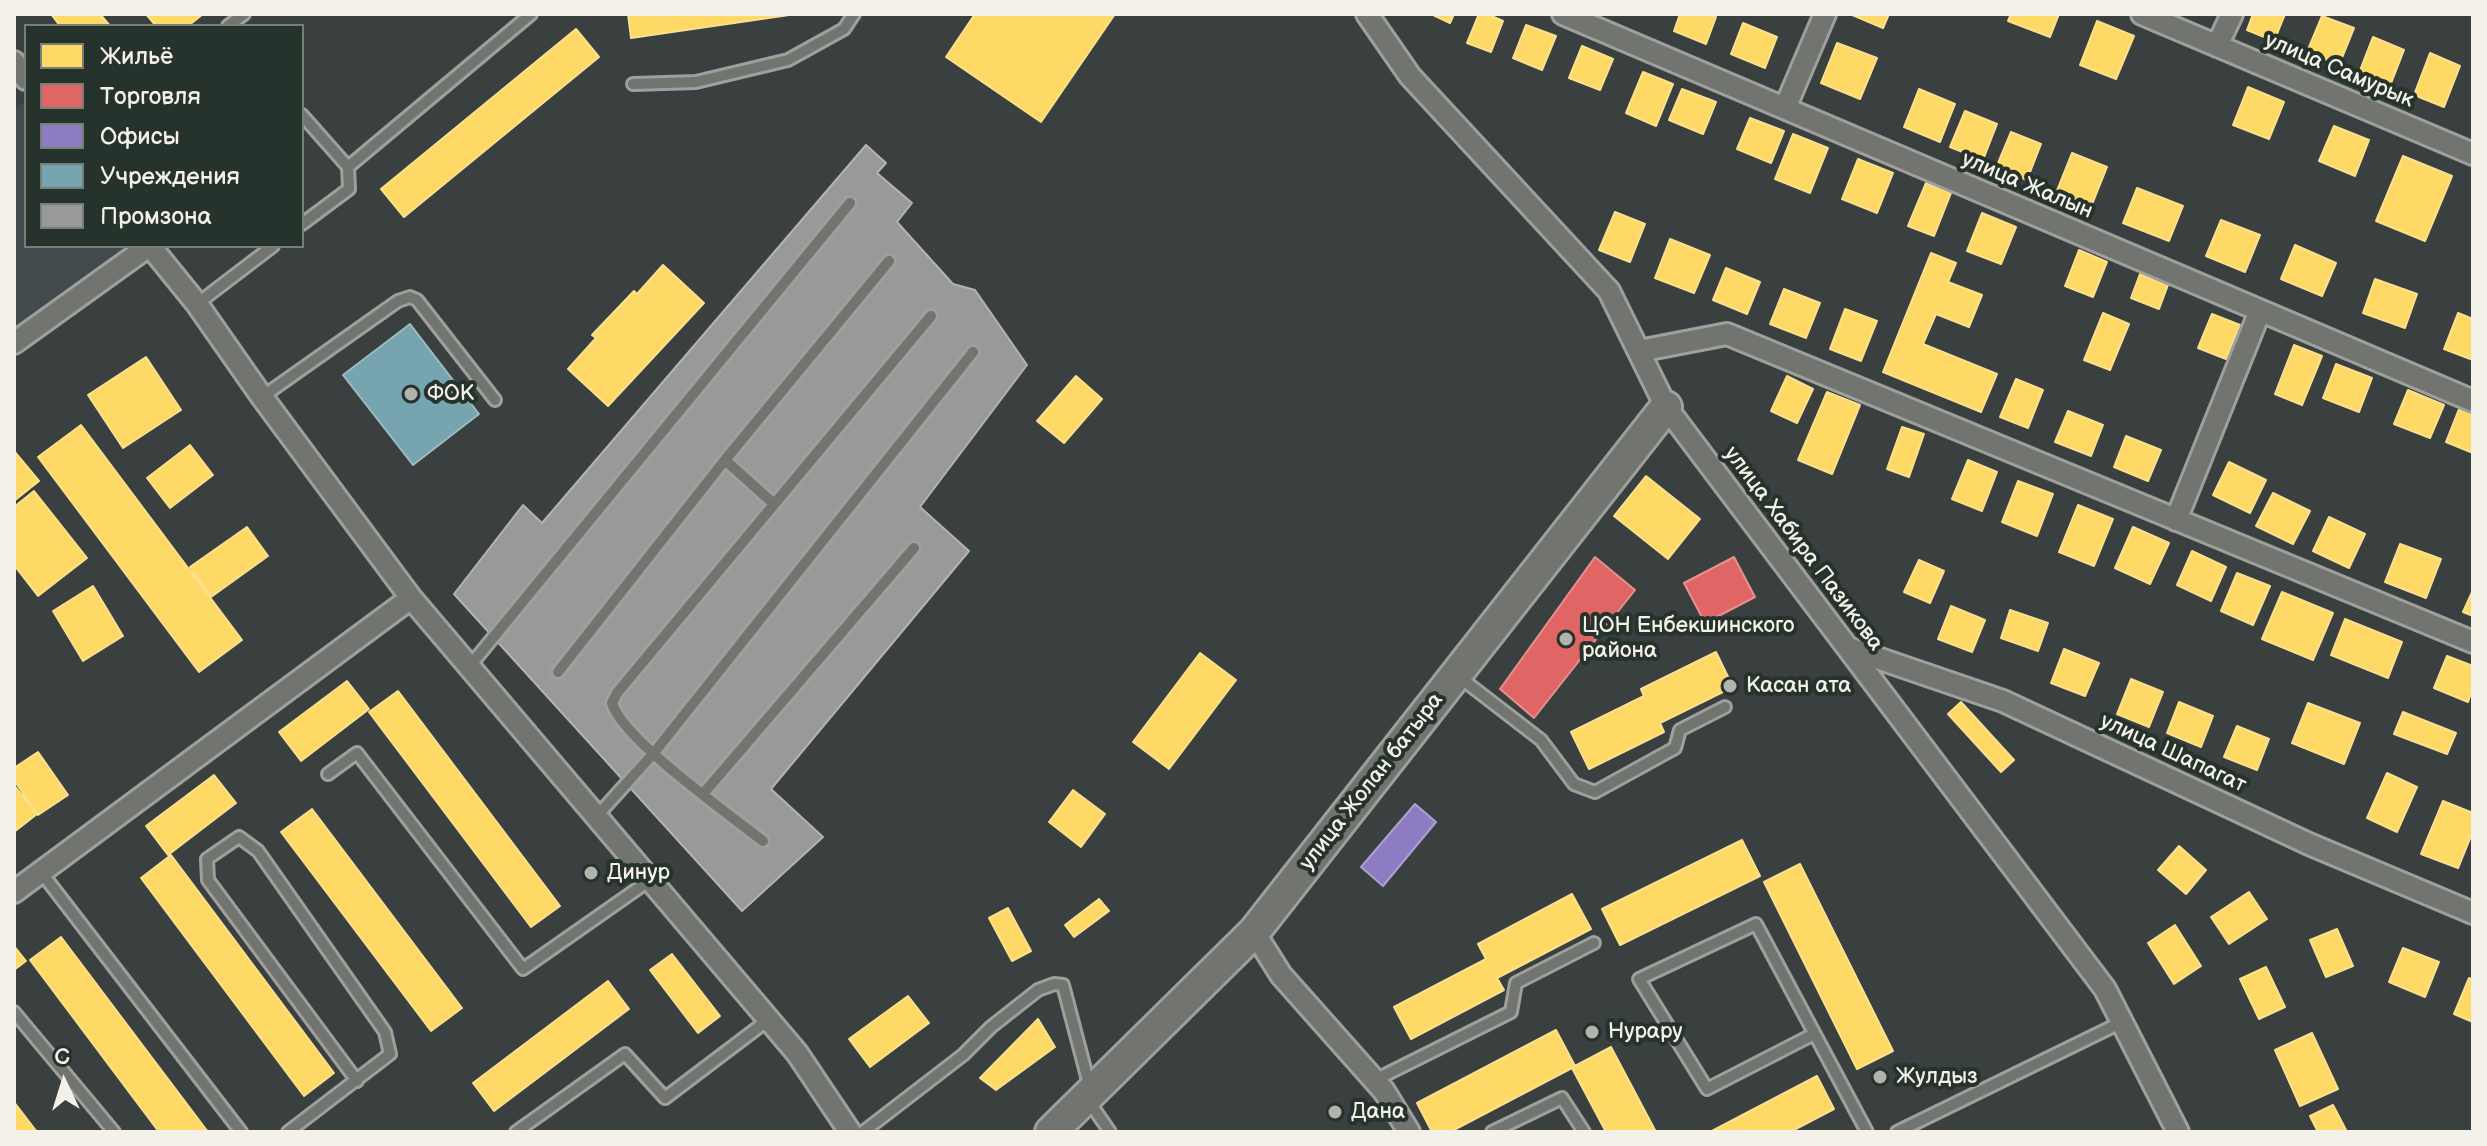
<!DOCTYPE html>
<html>
<head>
<meta charset="utf-8">
<style>
	body { margin:0 }
	#map { position:relative; width:2487px; height:1146px; overflow:hidden; background:#3a3f3f; font-family:"Balsamiq Sans",sans-serif }
	canvas { display:block }
	.frame { position:absolute; inset:0; border:16px solid #f4f1e8; pointer-events:none }
	.legend { position:absolute; left:24px; top:24px; width:280px; height:224px; box-sizing:border-box; background:#26332d; border:2px solid #787f78; margin:0; padding:10px 14px; list-style:none; font-size:24px; color:#f4f1e8 }
	.legend li { display:flex; align-items:center; gap:16px; height:40px }
	.legend b { width:40px; border:2px solid #787f78 }
	.north { position:absolute; left:24px; top:1042px; width:80px; height:80px; -webkit-text-stroke:6px #26332d; paint-order:stroke; rotate:356deg; font-size:22px; font-weight:700; line-height:32px; text-align:center; color:#f4f1e8 }
	.north::after { content:''; display:block; margin:auto; width:28px; height:36px; background:#f4f1e8; clip-path:polygon(50% 0,100% 100%,50% 72%,0 100%) }
</style>
</head>
<body>
<div id="map">
<canvas width="2487" height="1146"></canvas>
<div class="frame"></div>
<ul class="legend">
<li><b style="height:22px;background:#ffd966"></b>Жильё</li>
<li><b style="height:22px;background:#e06666"></b>Торговля</li>
<li><b style="height:22px;background:#8e7cc3"></b>Офисы</li>
<li><b style="height:22px;background:#76a5af"></b>Учреждения</li>
<li><b style="height:22px;background:#999"></b>Промзона</li>
</ul>
<div class="north">С</div>
</div>
<script>
const context = document.querySelector('canvas').getContext('2d');
context.lineJoin = 'round';
function fill(path, color) {
  context.fillStyle = color;
  context.fill(path, 'evenodd');
}
function stroke(path, color, width, dash) {
  context.strokeStyle = color;
  context.lineWidth = width;
  context.lineCap = dash ? 'butt' : 'round';
  context.setLineDash(dash || []);
  context.stroke(path);
}
function write(font, color, halo, rows, align = 'center') {
  context.font = font + ' "Balsamiq Sans",sans-serif';
  context.lineWidth = 8;
  context.setLineDash([]);
  context.textBaseline = 'middle';
  context.strokeStyle = halo;
  context.fillStyle = color;
  for (const [text, x, y, turn = 0] of rows) {
    context.save();
    context.translate(x, y);
    context.rotate((+turn || 0) * Math.PI / 180);
    context.textAlign = isNaN(turn) ? turn : align;
    if (halo) context.strokeText(text, 0, 0);
    context.fillText(text, 0, 0);
    context.restore();
  }
}
fill(new Path2D(`
	M26,101V246H135L14,333V110Z`), '#424a4e');
const homes = new Path2D(`
	M51,14H100L110,26H60Z
	M146,14H203L188,26H156Z
	M628,14H796L631,38Z
	M975,14H1115L1041,122L946,57Z
	M1431,14H1454L1450,23Z
	M1479,14H1487L1503,21L1491,52L1467,43Z
	M1680,14H1707L1716,17L1706,44L1674,31Z
	M1850,14H1889L1883,28Z
	M2011,14H2059L2050,37L2008,21Z
	M2253,14H2285L2274,41L2247,30Z
	M2322,16L2354,28L2339,65L2307,52Z
	M2097,21L2134,36L2116,79L2080,65Z
	M1743,23L1777,37L1765,68L1731,54Z
	M1526,25L1556,36L1542,70L1513,58Z
	M576,29L599,57L404,217L381,189Z
	M2373,37L2404,50L2388,91L2357,78Z
	M1837,43L1877,58L1860,99L1821,83Z
	M1582,46L1613,59L1600,90L1569,78Z
	M2430,53L2460,66L2444,107L2414,95Z
	M1643,72L1673,84L1656,126L1626,113Z
	M2248,87L2284,102L2269,139L2233,125Z
	M1682,89L1716,102L1703,134L1669,120Z
	M1919,89L1955,104L1940,142L1904,127Z
	M1965,111L1997,124L1983,160L1950,147Z
	M1750,118L1784,131L1771,163L1737,149Z
	M2334,126L2369,140L2355,176L2319,161Z
	M2011,132L2041,144L2027,180L1996,168Z
	M1793,134L1828,148L1810,193L1775,179Z
	M2072,153L2107,167L2091,207L2056,193Z
	M2403,156L2452,176L2425,241L2376,221Z
	M1858,159L1893,173L1877,213L1842,199Z
	M1926,183L1951,193L1934,236L1908,226Z
	M2137,188L2183,206L2169,241L2123,223Z
	M1615,212L1645,224L1630,262L1599,250Z
	M1982,213L2016,227L2001,264L1967,251Z
	M2221,220L2260,235L2245,272L2206,256Z
	M1670,239L1710,255L1694,293L1655,278Z
	M2295,245L2336,263L2322,296L2281,279Z
	M2079,250L2107,262L2093,297L2065,286Z
	M1931,253L1956,263L1948,282L1982,295L1969,327L1936,314L1923,344L1997,374L1981,412L1883,372Z
	M663,265L704,303L608,406L568,369L596,338L592,335L634,291L637,294Z
	M1726,268L1760,282L1747,314L1713,300Z
	M2140,274L2168,285L2159,309L2131,298Z
	M2375,279L2417,294L2405,328L2363,313Z
	M1784,289L1820,303L1806,338L1770,324Z
	M1845,309L1877,321L1861,361L1830,349Z
	M2103,313L2129,324L2110,370L2084,360Z
	M2458,313L2473,319V360L2444,349Z
	M2212,314L2240,325L2226,359L2198,348Z
	M2294,345L2322,356L2302,405L2275,394Z
	M146,357L181,410L123,448L88,395Z
	M2336,364L2372,378L2359,412L2323,398Z
	M1076,376L1102,399L1064,443L1037,421Z
	M1787,376L1813,389L1797,423L1771,411Z
	M2016,379L2043,390L2028,428L2000,417Z
	M2408,390L2444,405L2430,438L2394,424Z
	M1827,392L1860,405L1832,474L1798,460Z
	M2459,409L2473,414V453L2446,442Z
	M2068,411L2103,425L2091,456L2055,442Z
	M81,425L242,640L199,672L38,457Z
	M1902,427L1924,434L1909,477L1887,469Z
	M2126,436L2161,450L2148,481L2114,467Z
	M190,445L213,475L170,508L147,478Z
	M14,451L39,481L14,501Z
	M1968,460L1997,472L1982,511L1952,499Z
	M2229,462L2266,480L2250,513L2213,495Z
	M1646,476L1700,519L1668,559L1614,516Z
	M2018,481L2053,494L2037,536L2002,522Z
	M34,491L87,558L38,596L14,565V507Z
	M2273,493L2310,511L2293,544L2256,526Z
	M2078,505L2113,519L2094,566L2059,552Z
	M2329,517L2365,534L2349,568L2313,551Z
	M247,527L268,556L211,597L190,567Z
	M2133,527L2169,543L2150,584L2115,568Z
	M2400,544L2441,559L2426,598L2385,582Z
	M2192,551L2226,567L2211,601L2177,585Z
	M1919,560L1944,571L1930,603L1904,592Z
	M2237,573L2270,586L2253,625L2221,611Z
	M93,586L123,636L83,661L53,611Z
	M2473,590V616L2463,612Z
	M2282,592L2333,613L2313,660L2262,639Z
	M1951,606L1985,620L1972,652L1938,639Z
	M2010,610L2048,623L2038,651L2001,638Z
	M2345,619L2402,642L2388,678L2331,655Z
	M2064,649L2099,663L2085,696L2051,683Z
	M1716,652L1733,687L1660,723L1664,732L1589,769L1571,732L1644,696L1641,689Z
	M1200,653L1236,680L1169,769L1133,742Z
	M2447,656L2473,666V688L2468,702L2434,688Z
	M2131,679L2163,692L2149,727L2117,714Z
	M347,681L369,709L301,761L279,732Z
	M398,691L560,906L531,927L369,712Z
	M1961,702L2014,760L2001,772L1948,714Z
	M2179,702L2213,716L2201,747L2167,733Z
	M2308,703L2360,723L2344,764L2292,743Z
	M2403,712L2456,733L2447,754L2394,734Z
	M2237,726L2269,739L2257,770L2224,757Z
	M38,752L68,795L38,815L14,780V768Z
	M2387,773L2417,787L2397,832L2367,818Z
	M214,775L236,803L168,855L146,826Z
	M14,785L37,814L14,832Z
	M1073,790L1105,814L1081,847L1049,822Z
	M2443,801L2473,813V831L2458,868L2421,854Z
	M312,809L462,1008L431,1031L281,832Z
	M1742,840L1760,876L1620,945L1602,909Z
	M2179,846L2206,870L2186,894L2158,870Z
	M171,855L334,1073L304,1096L141,878Z
	M1800,864L1893,1051L1857,1069L1764,882Z
	M2249,892L2267,919L2229,944L2211,917Z
	M1572,894L1591,929L1497,978L1504,990L1411,1039L1394,1007L1486,959L1478,944Z
	M1099,899L1109,911L1074,937L1065,925Z
	M1008,908L1031,951L1012,961L989,918Z
	M2175,925L2201,966L2174,984L2148,943Z
	M2337,929L2353,966L2326,977L2310,940Z
	M61,937L208,1132H159L30,960Z
	M14,946L26,961L14,970Z
	M2403,948L2439,962L2425,997L2389,982Z
	M672,954L720,1016L698,1033L650,970Z
	M2266,967L2285,1007L2259,1019L2240,979Z
	M2469,978L2473,980V1022L2454,1014Z
	M608,981L629,1009L494,1111L473,1083Z
	M908,996L929,1023L870,1067L849,1039Z
	M1038,1019L1055,1047L996,1090L980,1078Z
	M1556,1030L1575,1066L1611,1047L1656,1132H1606L1572,1068L1450,1132H1432L1417,1103Z
	M2312,1033L2338,1089L2300,1106L2275,1050Z
	M1817,1076L1834,1109L1790,1132H1710Z
	M14,1102L37,1132H14Z
	M2333,1105L2346,1130L2318,1132L2310,1116Z`);
fill(homes, '#ffd966');
stroke(homes, '#fce08d', 2);
const shops = new Path2D(`
	M1595,557L1635,590L1534,718L1500,689Z
	M1734,557L1755,597L1705,623L1684,583Z`);
fill(shops, '#e06666');
stroke(shops, '#e6908d', 2);
const offices = new Path2D(`
	M1415,804L1436,822L1383,886L1361,867Z`);
fill(offices, '#8e7cc3');
stroke(offices, '#ad9fce', 2);
const public = new Path2D(`
	M410,324L479,414L413,465L343,375Z`);
fill(public, '#76a5af');
stroke(public, '#9cbcc0', 2);
const industry = new Path2D(`
	M866,145L886,163L877,173L912,203L897,222L953,284L975,290L1027,365L920,507L969,551L771,789L823,837L742,911L454,594L523,505L542,523Z`);
fill(industry, '#999');
stroke(industry, '#b4b3b1', 2);
const lane = new Path2D(`
	M228,26L244,14
	M633,84L696,82L788,60L844,29L854,14
	M302,115L348,167
	M302,224L349,189L348,167L531,14
	M197,304L273,246
	M262,397L398,301L410,297L417,300L495,400
	M725,460L889,261
	M469,667L850,203
	M558,672L725,460L774,504
	M1458,676L1541,740L1574,784L1595,792L1675,748L1680,730L1725,707
	M328,774L357,753L523,969L650,880
	M703,794L914,548
	M596,817L653,754L973,352
	M763,841C730,815 622,739 612,703L617,693L931,316
	M41,872L241,1132
	M14,1012L114,1132
	M1814,1034L1707,1089L1639,979L1756,924L1867,1132
	M1375,1080L1511,1012L1516,983L1594,943
	M1088,1100L1110,1132
	M288,1132L390,1054L385,1032L258,851L239,837L207,859L208,880L357,1081
	M516,1132L625,1054L665,1098L768,1020
	M863,1132L963,1055L991,1027L1038,990L1054,984L1063,985L1090,1088
	M1492,1132L1562,1098L1584,1132
	M1897,1132L2122,1022`);
const street = new Path2D(`
	M1367,14L1410,76L1609,291L1666,407L2105,989L2178,1132
	M1563,14L2473,401
	M2142,14L2473,154
	M2217,46L2232,14
	M14,62L26,79
	M1785,108L1825,14
	M150,246L197,304L262,397L411,598L797,1053L850,1132
	M14,343L149,246
	M1639,351L1727,334L2473,642
	M2176,520L2260,311
	M1848,648L2003,701L2309,844L2473,913
	M14,892L411,598
	M1254,932L1281,975L1384,1091L1409,1132`);
const secondary = new Path2D(`
	M1051,1132L1254,932L1666,407`);
stroke(lane, '#9ea09e', 16);
stroke(street, '#9ea09e', 26);
stroke(secondary, '#9ea09e', 36);
stroke(lane, '#727470', 10);
stroke(street, '#727470', 20);
stroke(secondary, '#727470', 30);
for (const [x, y, r, color] of [
	[411,394,8,"#b3b3ad"],
	[1566,639,8,"#b3b3ad"],
	[1730,686,8,"#b3b3ad"],
	[591,873,8,"#b3b3ad"],
	[1592,1032,8,"#b3b3ad"],
	[1880,1077,8,"#b3b3ad"],
	[1335,1112,8,"#b3b3ad"]
]) {
  const dot = new Path2D();
  dot.arc(x, y, r, 0, 2 * Math.PI);
  context.fillStyle = color;
  context.fill(dot);
  stroke(dot, '#26332d', 3);
}
write('22px', '#f4f1e8', '#26332d', [
	["улица Самурык",2339,71,23],
	["улица Жалын",2027,186,23],
	["улица Хабира Пазикова",1803,549,53],
	["улица Шапагат",2173,754,25],
	["улица Жолан батыра",1372,782,-52]
]);
write('22px', '#f4f1e8', '#26332d', [
	["ФОК",427,394],
	["ЦОН Енбекшинского",1582,626],
	["района",1582,651],
	["Касан ата",1746,686],
	["Динур",607,873],
	["Нурару",1608,1032],
	["Жулдыз",1896,1077],
	["Дана",1351,1112]
], 'left');
</script>
</body>
</html>
